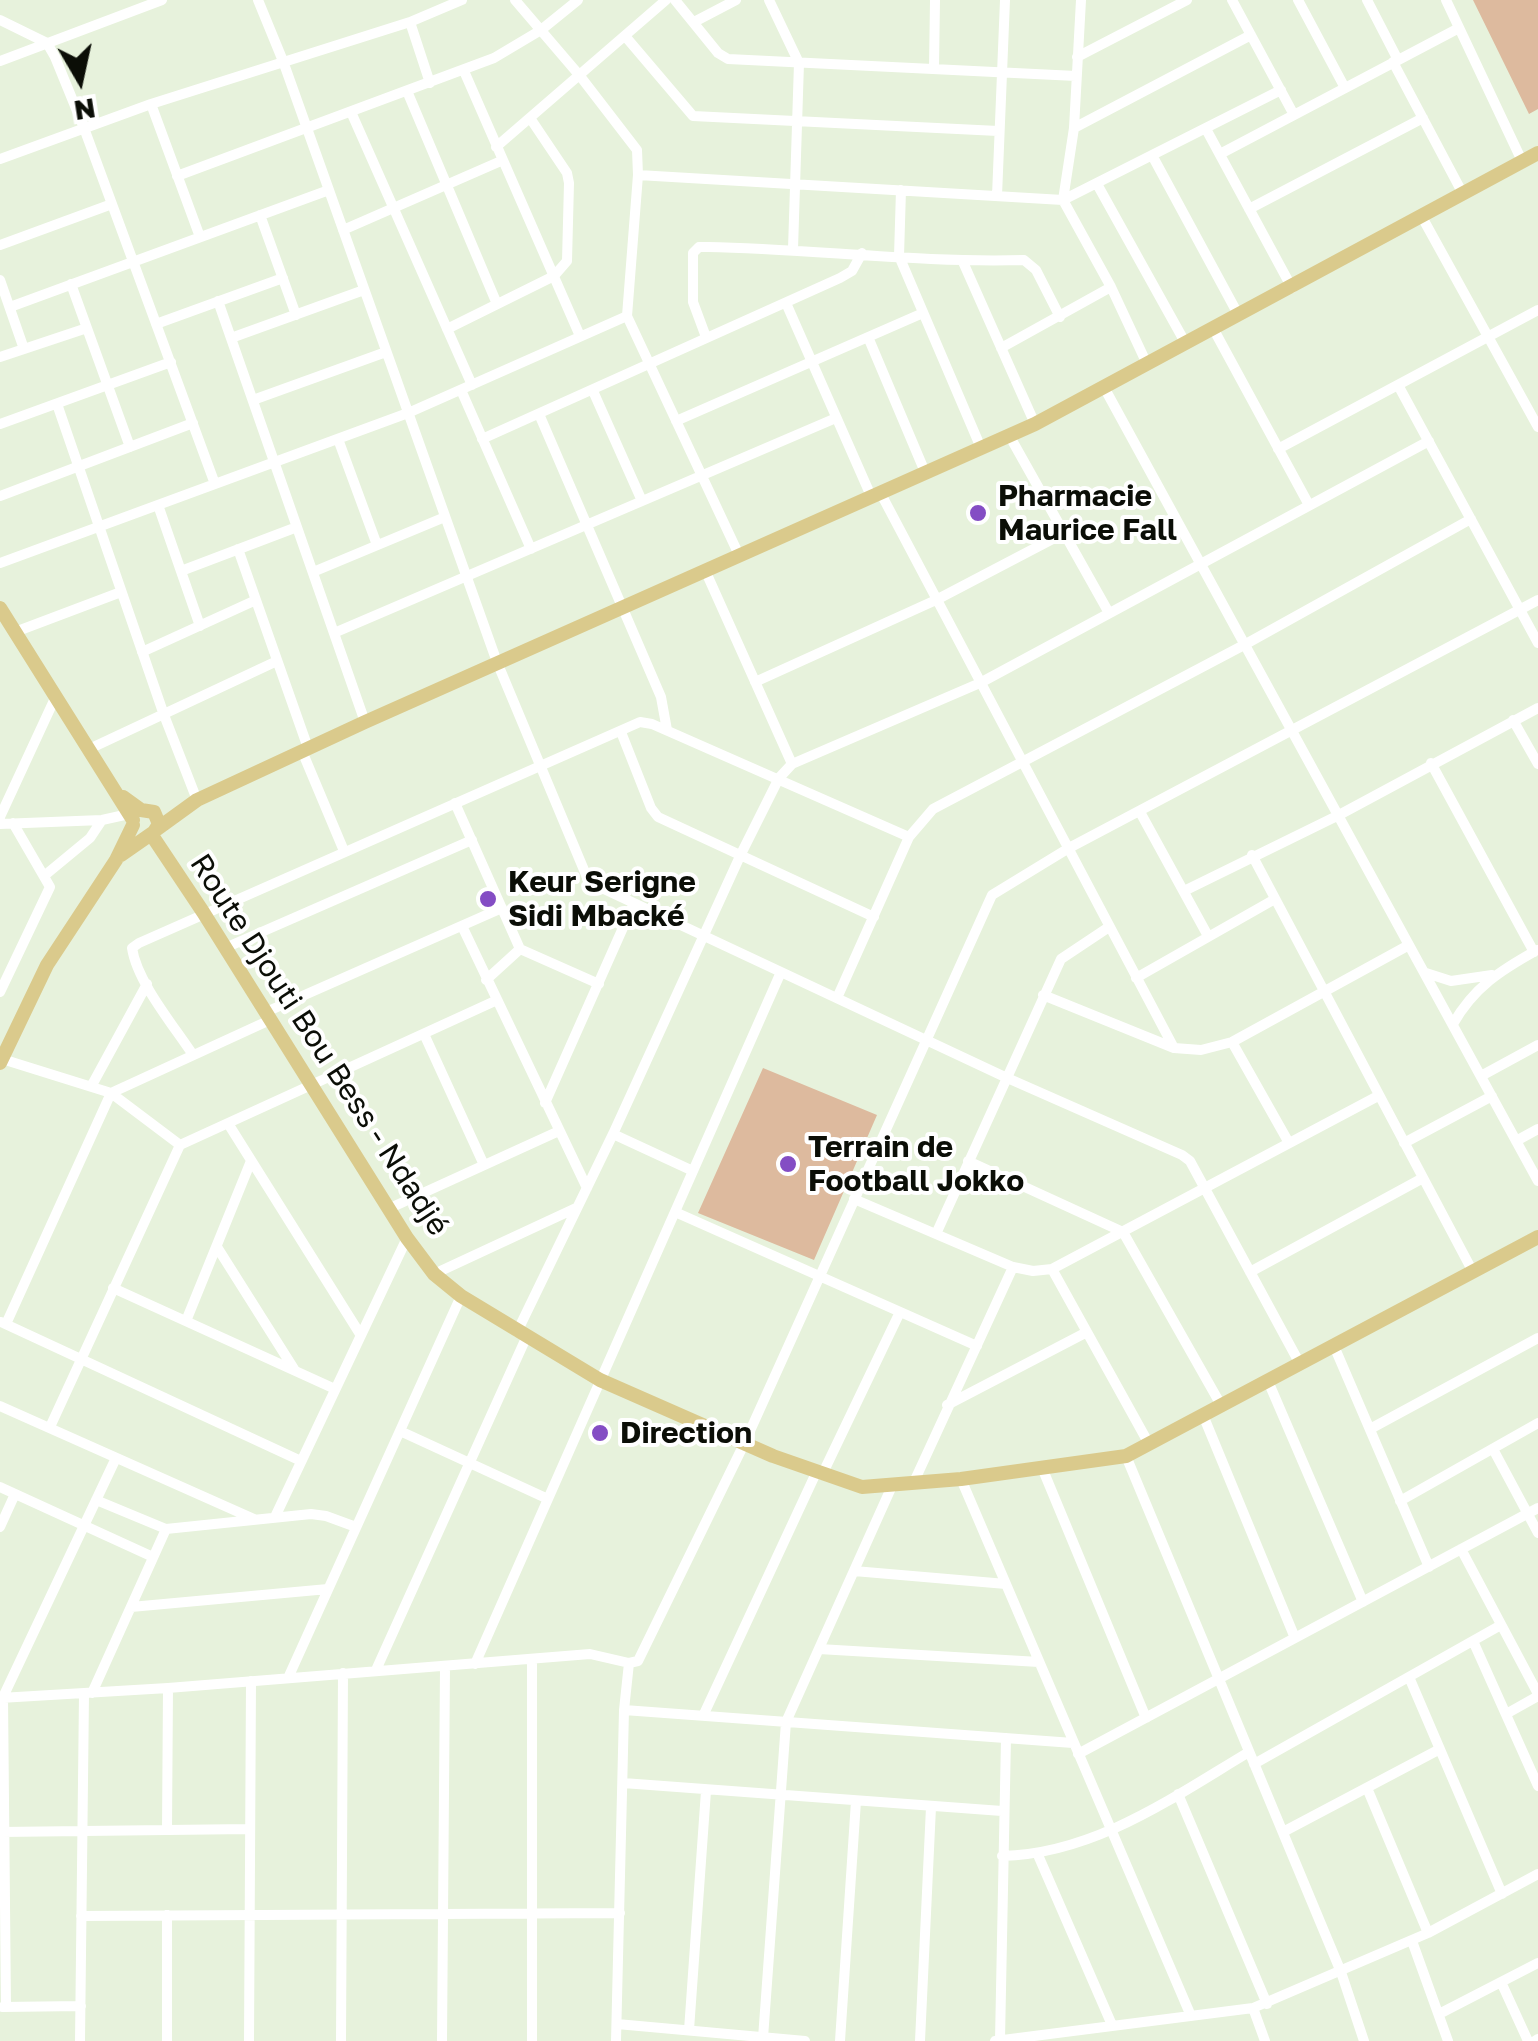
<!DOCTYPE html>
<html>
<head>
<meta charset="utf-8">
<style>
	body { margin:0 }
	#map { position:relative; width:1538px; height:2041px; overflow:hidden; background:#e7f2dc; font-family:"Golos Text",sans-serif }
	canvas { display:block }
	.north { position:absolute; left:30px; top:30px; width:100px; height:100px; -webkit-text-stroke:8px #fff; paint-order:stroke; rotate:171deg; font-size:28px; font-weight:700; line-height:40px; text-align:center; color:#0b0e07 }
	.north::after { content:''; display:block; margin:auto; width:35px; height:45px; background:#0b0e07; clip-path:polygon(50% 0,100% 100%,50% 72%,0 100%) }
</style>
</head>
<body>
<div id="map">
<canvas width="1538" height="2041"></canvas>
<div class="north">N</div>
</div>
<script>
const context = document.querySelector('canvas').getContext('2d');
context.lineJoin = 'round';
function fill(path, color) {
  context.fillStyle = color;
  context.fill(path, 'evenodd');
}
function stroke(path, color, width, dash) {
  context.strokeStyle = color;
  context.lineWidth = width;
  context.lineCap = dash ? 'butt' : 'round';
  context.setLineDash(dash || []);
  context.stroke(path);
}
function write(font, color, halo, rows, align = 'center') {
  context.font = font + ' "Golos Text",sans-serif';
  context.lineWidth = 8;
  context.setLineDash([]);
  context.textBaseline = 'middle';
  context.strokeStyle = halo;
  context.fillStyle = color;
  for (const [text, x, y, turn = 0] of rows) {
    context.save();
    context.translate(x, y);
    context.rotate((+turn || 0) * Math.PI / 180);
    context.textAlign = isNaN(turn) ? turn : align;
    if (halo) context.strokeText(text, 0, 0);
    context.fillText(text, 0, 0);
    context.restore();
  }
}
fill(new Path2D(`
	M1473,0H1538V109L1529,114Z
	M763,1068L877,1115L814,1260L698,1213Z`), '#ddba9e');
stroke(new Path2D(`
	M258,0L283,61L497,662L589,882L1005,1077L1182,1155L1190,1161L1300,1364
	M515,0L580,76L637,150L638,175L627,316L739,555
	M675,0L718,53L728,59L1076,76
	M769,0L799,63L793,249
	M1081,0L1074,128L1063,200L1111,287L1147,364
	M1232,0L1294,115
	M1298,0L1345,88
	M1367,0L1398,60
	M1446,0L1522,161
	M0,20L47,43L55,57L84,128L215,484
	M410,22L430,83
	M694,22L736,0
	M625,36L693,116L998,131
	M1077,57L1187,0
	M0,61L162,0
	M1393,62L1463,194
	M934,68L935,0
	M464,71L580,336
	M407,91L497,304
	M151,104L200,237
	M351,112L472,385
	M1074,128L1251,35
	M1206,129L1292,288
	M496,147L666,0
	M1220,154L1459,28
	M1153,157L1239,316
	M0,159L151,104L410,22L462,0
	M638,175L1063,200L1281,90
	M177,176L494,58L541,30L578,0
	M1097,184L1186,344
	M901,190L899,256L981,448
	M997,196L1005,0
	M1249,209L1423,118
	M260,215L296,315
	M1422,217L1538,427
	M343,230L501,161
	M0,245L112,204
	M963,262L1035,424
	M0,280L24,349
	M71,284L130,447
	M218,301L365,722
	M786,303L871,496
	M10,307L329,190
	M156,324L283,278
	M447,329L554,276L567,261L569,183L567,173L530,118
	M1214,330L1309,505
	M706,337L693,302V253L699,247H708C813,249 918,263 1024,260L1036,270L1060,317
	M868,337L925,472
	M231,338L364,290
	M1001,348L1111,287
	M0,357L87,328
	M1398,385L1538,643
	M1105,389L1538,1181
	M461,390L531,549
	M593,391L642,501
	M253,400L386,352
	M57,404L164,715L197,800
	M539,414L661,697L667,730
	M676,421L923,313
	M0,424L171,362
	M1009,435L1109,613
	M338,439L377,545
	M482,439L840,278L852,271L862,253
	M1278,449L1538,310
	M880,492L1174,1048
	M0,496L193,423
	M158,505L200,626
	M238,549L308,748
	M0,563L408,413L627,316
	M705,570L792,764
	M181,571L297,527
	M313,572L445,517
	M15,632L121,592
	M334,633L836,418
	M142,652L256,600
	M755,682L936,600L1064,533
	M1513,720L1538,764
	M621,732L651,808L658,817L874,917
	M87,750L277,661
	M302,751L344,851
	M1431,763L1534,952
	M455,803L520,949L599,984
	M1140,812L1208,936
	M0,817L56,696
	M0,824L102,820L129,814
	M1252,855L1473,1272
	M44,876L90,838L102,820
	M1184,891L1339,815L1538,708
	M462,926L587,1188
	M225,948L472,840
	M1426,973L1451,981L1492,975
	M1136,978L1275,899
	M486,980L520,949
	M0,992L50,887L13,823
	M1043,995L1174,1048L1201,1050L1232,1042L1409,945
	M837,998L909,837L933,809L1244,645L1471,519
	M266,1012L502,908
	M1453,1024C1474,987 1501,970 1537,950
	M424,1034L484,1165
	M1232,1042L1289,1143
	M193,1055C174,1026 137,982 132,948L139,943L640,722L652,724L909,837
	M2,1059L111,1093L180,1145
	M1481,1076L1538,1045
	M92,1085L147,984
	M545,1103L634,903
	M229,1125L360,1334
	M613,1134L693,1171
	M1516,1141L1538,1129
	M1404,1143L1492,1096
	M968,1161L1123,1232L1221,1405
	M854,1199L1013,1267L1033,1271L1052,1269L1378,1096
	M388,1209L559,1131
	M675,1212L977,1346
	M936,1234L1061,959L1109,927
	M217,1247L294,1369
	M1052,1269L1149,1444
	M1250,1272L1423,1178
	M434,1274L576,1208
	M113,1288L335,1389
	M186,1321L251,1161
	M1,1322L301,1461
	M6,1324L111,1093L270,1020
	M517,1332L613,1134L741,854L779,778L792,764L980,683L1429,441
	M1334,1346L1429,1567
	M1268,1381L1363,1602
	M947,1405L1087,1332
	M0,1406L254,1519
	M1203,1415L1295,1638
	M50,1427L180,1145L495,1001
	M1370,1429L1538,1338
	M400,1431L548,1499
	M1493,1449L1538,1533
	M1126,1456L1341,1972L1364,2041
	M1043,1470L1146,1718
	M822,1475L900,1312
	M961,1479L1191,2016
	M913,1484L1013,1267
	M0,1487L153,1557
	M96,1500L166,1529L311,1514L326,1516L356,1527
	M1400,1501L1538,1423
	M275,1517L407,1238
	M0,1527L15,1494
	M1461,1549L1538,1694
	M854,1571L1006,1584
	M131,1607L328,1589
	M1473,1641L1538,1786
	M819,1649L1039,1662
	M475,1664L781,972
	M376,1670L526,1338
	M1409,1677L1502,1894
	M288,1678L461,1296
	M92,1693L166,1529
	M0,1698L168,1688L590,1654L629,1663L638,1661L745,1442L992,895L1069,848L1538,600
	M624,1710L1073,1743
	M1506,1714L1538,1696
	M703,1716L816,1473
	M1078,1754L1538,1508
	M1254,1764L1501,1625
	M623,1783L1002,1811
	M1367,1788L1428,1933
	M1178,1794L1267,2004
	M167,1830L168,1688
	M1,1832L250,1829
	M1283,1832L1440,1749
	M1038,1855L1112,2025
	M1002,1856C1094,1854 1172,1798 1249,1752
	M167,1915V2041
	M81,1916L620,1913
	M1412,1941L1448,2041
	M1501,1982L1528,2041
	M2,2007L81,2006
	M6,2007L3,1697L116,1458
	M1253,2008L1265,2041
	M1439,2014L1538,1963
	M617,2024L805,2041
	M689,2030L706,1791
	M763,2038L786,1722L892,1486
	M1000,2040L1006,1738
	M80,2041L84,1694
	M249,2041L251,1681
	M341,2041L343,1673
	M442,2041L445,1666
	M532,2041V1659
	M616,2041L624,1710L629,1663
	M840,2041L856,1801
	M920,2041L931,1807
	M995,2041L1253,2008L1428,1933L1538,1874
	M1535,2041L1538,2039`), '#fff', 10);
stroke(new Path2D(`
	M0,608L133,820
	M157,829L197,800L365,722L1035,424L1538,153
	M151,834L203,912L407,1238L434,1274L461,1296L600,1380L773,1456L862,1487L961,1479L1126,1456L1538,1237
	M121,855L154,832L159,824L154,812L141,810L123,797
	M0,1063L47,965L116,860L133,825`), '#daca8c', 14);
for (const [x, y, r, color] of [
	[978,513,10,"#844dc4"],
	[488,899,10,"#844dc4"],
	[788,1164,10,"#844dc4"],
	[600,1433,10,"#844dc4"]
]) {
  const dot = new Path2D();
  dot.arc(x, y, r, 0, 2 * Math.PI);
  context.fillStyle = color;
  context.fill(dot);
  stroke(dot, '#fff', 4);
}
write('bold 30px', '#0b0e07', '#fff', [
	["Pharmacie",998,496],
	["Maurice Fall",998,530],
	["Keur Serigne",508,882],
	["Sidi Mbacké",508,916],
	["Terrain de",808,1147],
	["Football Jokko",808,1181],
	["Direction",620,1433]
], 'left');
write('30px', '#0b0e07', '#fff', [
	["Route Djouti Bou Bess - Ndadjé",319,1045,57]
]);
</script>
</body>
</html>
